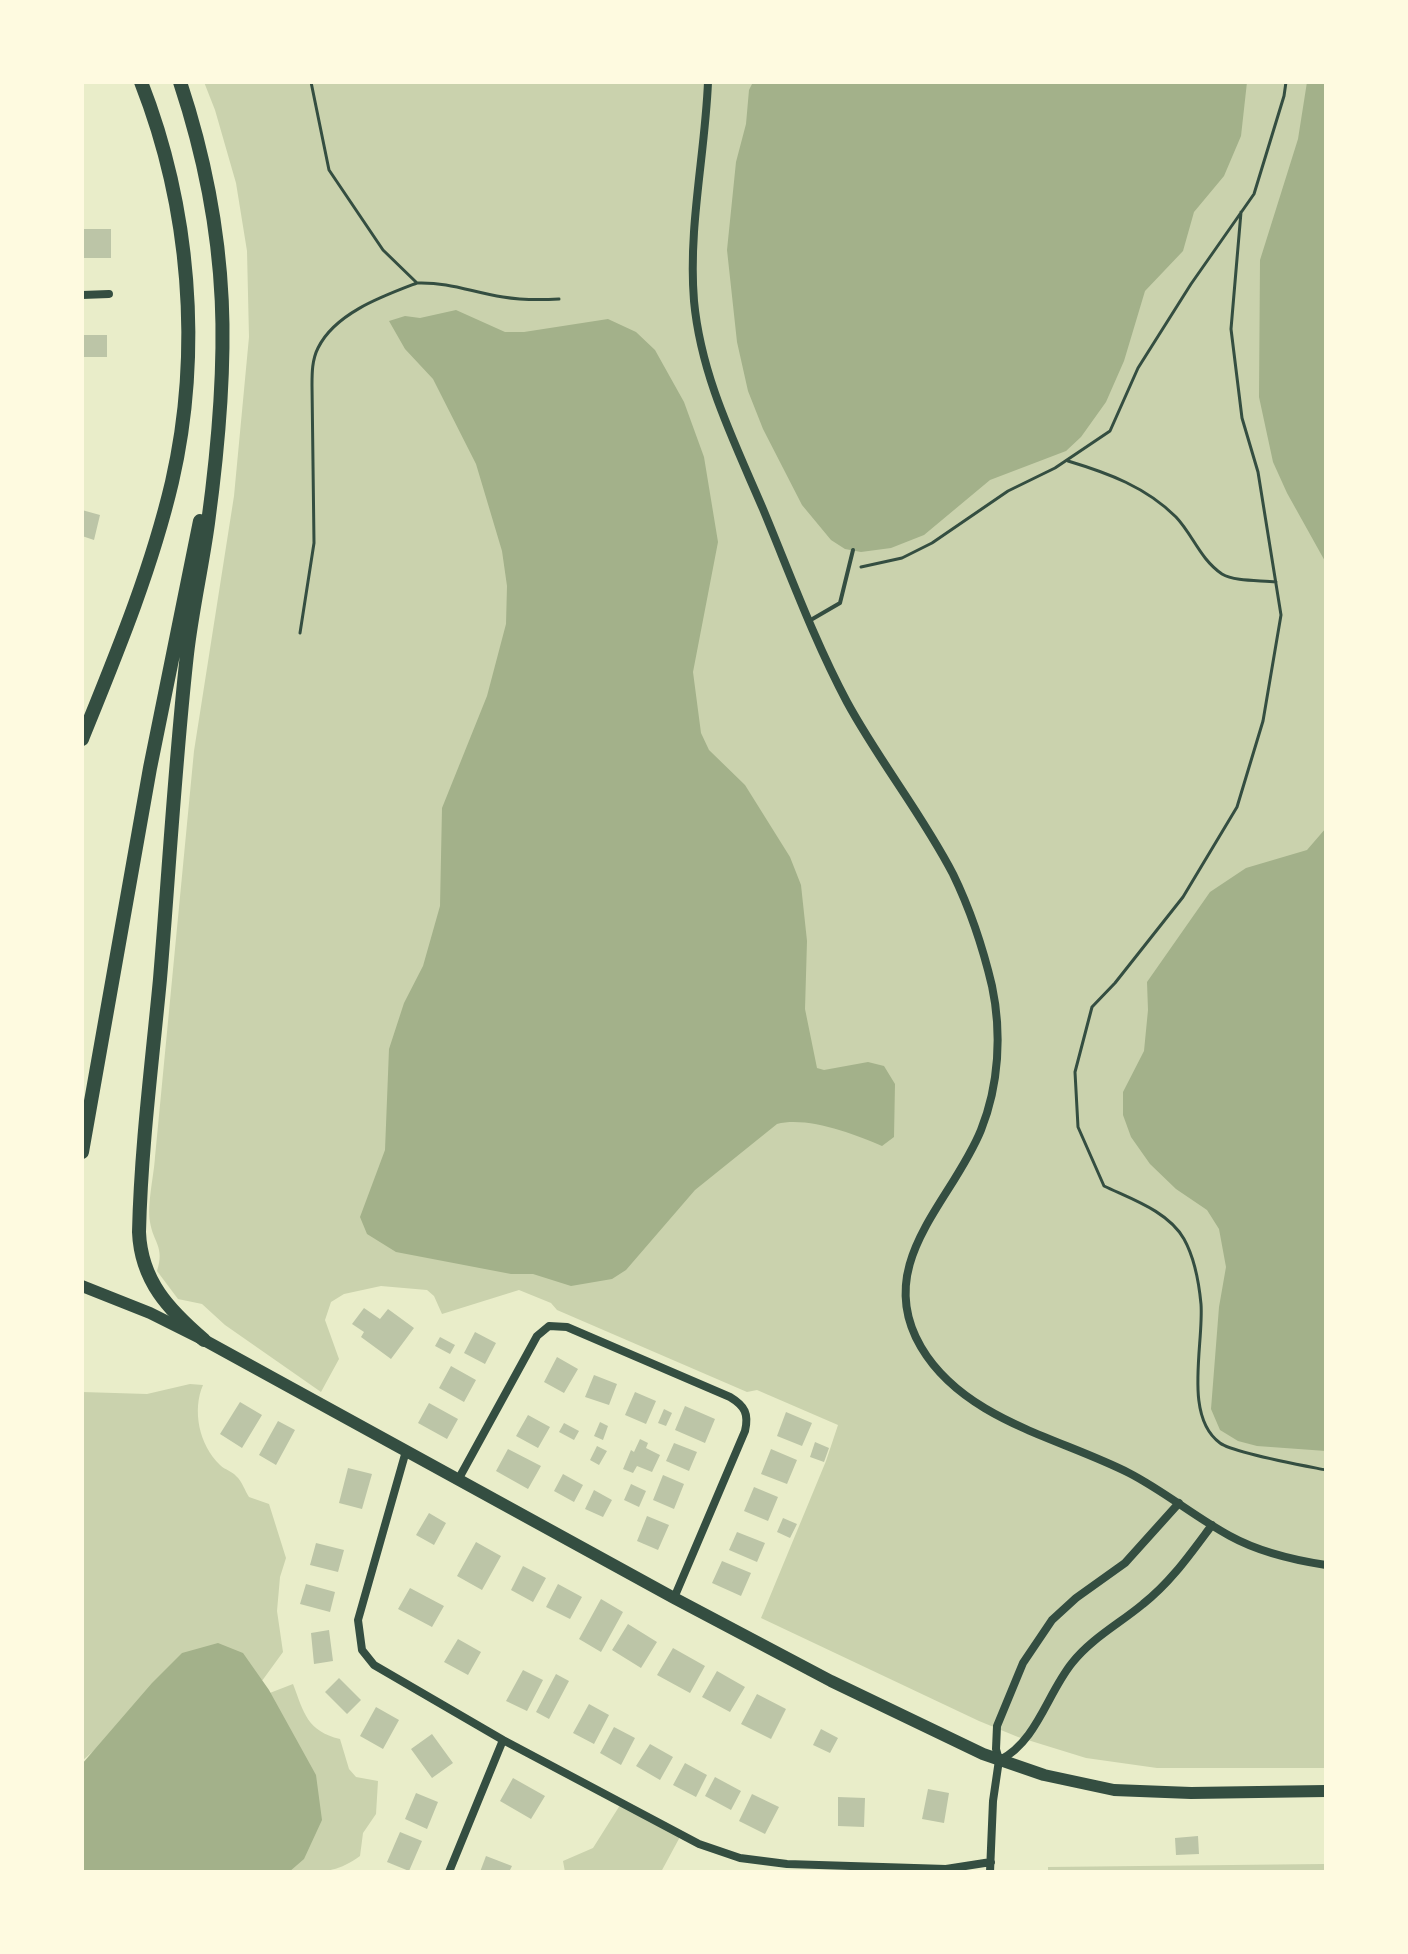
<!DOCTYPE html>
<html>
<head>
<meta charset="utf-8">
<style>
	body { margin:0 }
	#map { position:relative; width:1408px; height:1954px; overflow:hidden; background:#e9edc9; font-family:"Titillium Web",sans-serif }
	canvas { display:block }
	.frame { position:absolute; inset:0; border:84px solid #fefae0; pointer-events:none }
</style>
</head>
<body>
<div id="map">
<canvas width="1408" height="1954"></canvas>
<div class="frame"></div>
</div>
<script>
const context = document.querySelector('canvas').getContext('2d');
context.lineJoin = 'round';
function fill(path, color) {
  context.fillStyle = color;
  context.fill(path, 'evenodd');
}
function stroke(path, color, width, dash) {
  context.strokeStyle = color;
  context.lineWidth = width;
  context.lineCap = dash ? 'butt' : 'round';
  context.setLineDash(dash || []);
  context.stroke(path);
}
fill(new Path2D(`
	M204,82H1326V1768H1157L1086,1758L1018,1737L979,1721L761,1618L826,1461L838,1425L757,1390L747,1392L557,1310L551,1303L519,1290L442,1314L434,1296L427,1290L381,1286L344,1294L331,1302L325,1320L339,1359L321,1392L225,1325L202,1304L178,1299L157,1271C165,1247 153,1242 150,1222C147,1204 154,1175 155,1157L194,751L234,496L249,337L247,251L236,183L215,110Z
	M190,1384L203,1385C192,1410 199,1445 220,1465C225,1470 232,1471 236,1476C242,1481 245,1491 249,1497L269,1504L286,1558L280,1577L277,1611L283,1652L259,1685L105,1741L82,1761V1392L147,1394Z
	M293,1684C304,1713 307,1731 340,1739L349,1769L356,1777L378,1781L376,1814L363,1833L360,1856C332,1877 308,1872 274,1872L262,1696Z
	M622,1802L681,1835L661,1872H565L563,1861L593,1848Z
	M1324,1864V1872H1048V1867Z`), '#cad2ad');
fill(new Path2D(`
	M753,82H1247L1241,136L1224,176L1194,212L1183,251L1145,291L1124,361L1106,402L1081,437L1066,451L990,480L924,535L891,548L861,552L845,549L831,540L802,505L763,429L748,391L737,342L727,250L736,162L746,124L749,90Z
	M1307,82H1326V563L1287,493L1273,462L1259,397L1260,260L1298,139Z
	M456,310L505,332H524L608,319L636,332L655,350L684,402L704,457L718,542L693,672L701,733L709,750L745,785L790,857L801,885L807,941L805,1009L817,1068L824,1070L868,1062L884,1066L895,1084L894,1137L882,1146C854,1134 807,1116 777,1124L695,1190L626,1270L612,1279L571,1286L533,1274H511L396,1252L367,1234L360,1217L385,1150L389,1049L404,1003L423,966L440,906L442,808L487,696L506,624L507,586L502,551L476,464L433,379L405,349L389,321L405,316L420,318Z
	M1326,828V1451L1257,1446L1238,1441L1220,1430L1211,1409L1219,1307L1226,1267L1219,1229L1207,1210L1176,1189L1150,1164L1131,1137L1123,1115V1092L1144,1051L1148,1010L1147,982L1210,892L1246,868L1307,850Z
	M218,1643L243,1653L269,1690L316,1775L322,1820L304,1859L289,1872H82V1764L152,1683L182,1653Z`), '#a3b18a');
fill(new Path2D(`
	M82,229H111V258H82Z
	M82,335H107V357H82Z
	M82,510L100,515L94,540L82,536Z
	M364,1308L380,1319L388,1309L414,1328L391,1359L361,1337L364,1332L352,1324Z
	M475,1332L496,1343L485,1364L464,1353Z
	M440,1337L455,1345L450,1354L435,1346Z
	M557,1357L578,1369L564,1393L544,1382Z
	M451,1366L476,1380L464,1402L439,1388Z
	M594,1375L617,1384L609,1405L585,1397Z
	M635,1392L656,1401L646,1424L625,1415Z
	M240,1402L262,1415L242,1448L220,1434Z
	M429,1403L458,1419L447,1439L418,1423Z
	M685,1406L715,1419L705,1443L675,1430Z
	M664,1409L672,1413L666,1426L658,1423Z
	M786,1412L812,1423L802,1446L777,1436Z
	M528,1415L550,1427L538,1448L516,1436Z
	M278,1421L295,1430L276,1465L259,1455Z
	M600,1422L608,1426L603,1440L594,1436Z
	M564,1423L579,1431L574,1440L559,1432Z
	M640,1439L648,1443L646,1448L660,1455L652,1472L637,1466L633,1473L623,1469L631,1450L634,1452Z
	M815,1442L829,1448L824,1462L810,1457Z
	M674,1443L697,1452L689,1471L666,1461Z
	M597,1446L607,1451L599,1465L590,1460Z
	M508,1449L541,1466L528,1489L496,1471Z
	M771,1449L797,1460L787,1484L761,1474Z
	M348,1468L372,1474L362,1509L339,1503Z
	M563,1474L583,1485L574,1502L554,1491Z
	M663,1475L684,1484L674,1509L653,1500Z
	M631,1484L646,1491L639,1507L624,1500Z
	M754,1487L778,1497L768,1521L744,1511Z
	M594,1490L612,1500L603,1517L585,1509Z
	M429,1513L446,1523L434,1545L416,1535Z
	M647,1516L669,1525L658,1550L637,1541Z
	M783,1518L797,1524L790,1538L777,1532Z
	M737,1532L765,1543L757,1562L729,1550Z
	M476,1542L501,1556L482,1590L457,1576Z
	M316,1543L344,1550L338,1572L310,1565Z
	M722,1561L751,1573L741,1596L712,1583Z
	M523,1566L546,1578L533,1602L511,1590Z
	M306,1584L335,1592L330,1612L300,1604Z
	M558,1584L582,1597L570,1619L546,1607Z
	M410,1588L444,1606L432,1627L398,1609Z
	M601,1599L623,1612L601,1652L579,1639Z
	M628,1624L657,1642L641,1668L612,1650Z
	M329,1630L333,1661L314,1664L311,1633Z
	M458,1639L481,1652L468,1675L444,1662Z
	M673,1648L705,1666L690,1693L657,1675Z
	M523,1670L543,1680L527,1711L506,1701Z
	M717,1671L745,1687L730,1712L702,1697Z
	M556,1674L569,1681L549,1719L536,1712Z
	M339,1678L361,1700L347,1714L325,1692Z
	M757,1694L786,1709L771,1739L741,1724Z
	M589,1704L609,1715L594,1744L573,1733Z
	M376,1707L399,1720L383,1749L360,1736Z
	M614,1727L635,1738L621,1765L600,1753Z
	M821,1729L838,1738L830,1753L813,1745Z
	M432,1734L453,1763L432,1778L411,1749Z
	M650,1744L673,1757L660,1780L636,1766Z
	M685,1763L707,1775L696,1797L673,1785Z
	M715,1777L741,1791L731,1810L705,1796Z
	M513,1778L545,1796L531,1819L500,1801Z
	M928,1789L949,1793L944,1823L922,1819Z
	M416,1793L438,1802L427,1829L405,1819Z
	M752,1794L779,1807L765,1834L739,1821Z
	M838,1797L865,1798L864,1827L838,1826Z
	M400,1832L422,1841L409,1871L387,1862Z
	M1198,1836L1199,1854L1176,1855L1175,1838Z
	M486,1856L512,1866L509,1872H480Z`), '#bcc5a7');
stroke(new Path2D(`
	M311,82L329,170L383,250L417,283C450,282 471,292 503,297C521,300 540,300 559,299
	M1241,212L1231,329L1242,418L1258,472L1281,615L1263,721L1237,807L1183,897L1115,983L1092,1007L1075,1072L1078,1127L1104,1186C1131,1199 1168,1211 1184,1239C1194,1257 1199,1283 1201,1304C1204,1344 1183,1416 1220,1443C1233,1453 1306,1466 1326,1470
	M1068,461C1108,473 1146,487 1176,517C1193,535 1200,559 1222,574C1235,582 1261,580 1276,582
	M861,567L902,558L932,543L1008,491L1055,468L1110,431L1138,368L1191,284L1254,194L1284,96L1286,82
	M300,633L314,543L312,385C312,373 312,360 318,348C335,313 383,296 417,283`), '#344e41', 3);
stroke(new Path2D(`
	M809,621L840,603L853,550`), '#344e41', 4);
stroke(new Path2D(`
	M708,82C705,155 688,227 694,301C701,376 734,441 763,509C790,574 814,640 847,702C879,761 922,814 953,874C970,909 983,948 992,986C1002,1033 999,1085 981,1130C952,1202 872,1263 921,1347C964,1420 1058,1437 1129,1473C1164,1491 1195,1517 1230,1536C1259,1552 1293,1560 1326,1565
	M82,295L109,294
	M406,1451L358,1620L362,1650L374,1665L503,1740L699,1844L740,1858L787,1864L946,1869L991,1862
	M458,1480L537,1336L549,1326L567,1327L730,1397C745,1406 749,1414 745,1431L674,1598
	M1000,1760C1037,1741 1047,1694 1072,1663C1092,1638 1119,1624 1143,1604C1171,1582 1191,1553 1212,1525
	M449,1872L503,1740
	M990,1872L993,1801L999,1760L996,1749L997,1726L1023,1663L1052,1620L1076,1598L1125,1563L1179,1503`), '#344e41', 8);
stroke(new Path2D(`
	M82,1286L150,1313L204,1340L674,1598L831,1681L983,1754L1044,1775L1114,1790L1191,1793L1326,1791`), '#344e41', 12);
stroke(new Path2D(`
	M180,82C232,239 230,361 208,523C202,567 192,610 187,654C175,762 169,871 160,979C152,1063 141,1148 139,1232C141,1281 169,1310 204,1340
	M82,739C116,655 151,571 172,482C202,351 190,207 141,82
	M82,1152L150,768L200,521`), '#344e41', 14);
</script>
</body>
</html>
